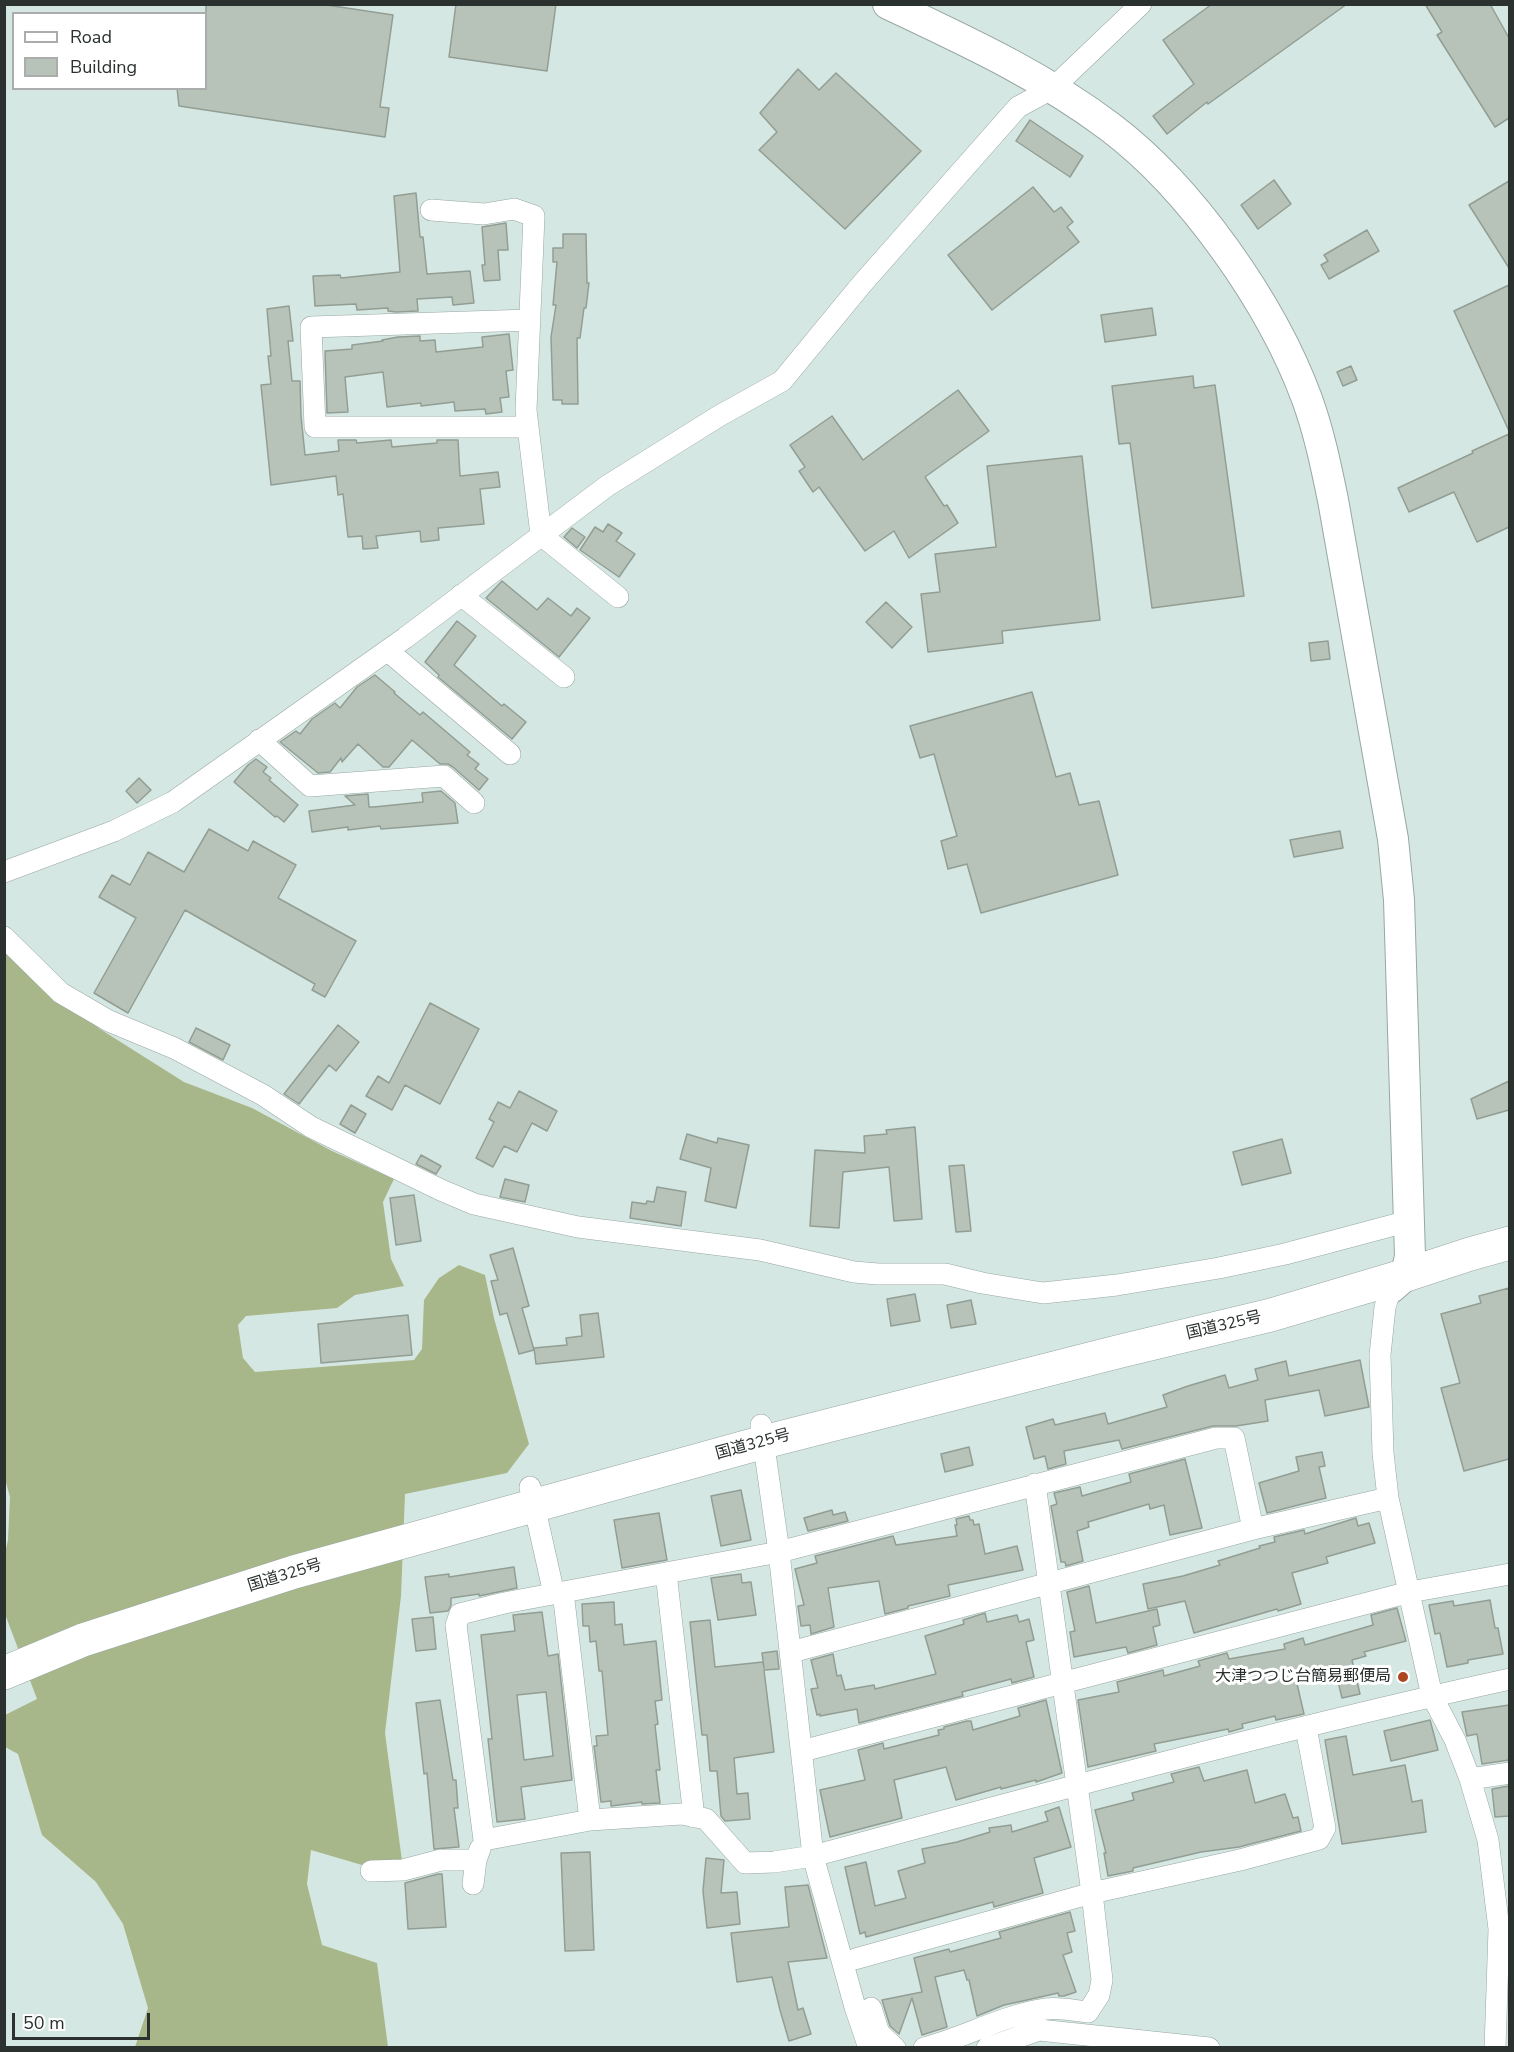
<!DOCTYPE html>
<html>
<head>
<meta charset="utf-8">
<style>
	body { margin:0 }
	#map { position:relative; width:1514px; height:2052px; overflow:hidden; background:#d5e7e2; font-family:"Nunito Sans",sans-serif }
	canvas { display:block }
	.frame { position:absolute; inset:0; border:6px solid #2a312f; pointer-events:none }
	.legend { position:absolute; left:12px; top:12px; width:195px; height:78px; box-sizing:border-box; background:#fff; border:2px solid #aaadac; margin:0; padding:8px 10px; list-style:none; font-size:18px; color:#2a312f }
	.legend li { display:flex; align-items:center; gap:12px; height:30px }
	.legend b { width:30px; border:2px solid #aaadac }
	.scale { position:absolute; left:12px; top:2013px; width:138px; height:27px; box-sizing:border-box; border:3px solid #2a312f; border-top:0; padding-left:8px; font-size:18px; line-height:21px; white-space:nowrap; color:#2a312f; -webkit-text-stroke:4px #fff; paint-order:stroke }
</style>
</head>
<body>
<div id="map">
<canvas width="1514" height="2052"></canvas>
<div class="frame"></div>
<ul class="legend">
<li><b style="height:8px;background:#fff"></b>Road</li>
<li><b style="height:16px;background:#b7c3b9"></b>Building</li>
</ul>
<div class="scale">50 m</div>
</div>
<script>
const context = document.querySelector('canvas').getContext('2d');
context.lineJoin = 'round';
function fill(path, color) {
  context.fillStyle = color;
  context.fill(path, 'evenodd');
}
function stroke(path, color, width, dash) {
  context.strokeStyle = color;
  context.lineWidth = width;
  context.lineCap = dash ? 'butt' : 'round';
  context.setLineDash(dash || []);
  context.stroke(path);
}
function write(font, color, halo, rows, align = 'center') {
  context.font = font + ' "Nunito Sans","Noto Sans JP",sans-serif';
  context.lineWidth = 6;
  context.setLineDash([]);
  context.textBaseline = 'middle';
  context.strokeStyle = halo;
  context.fillStyle = color;
  for (const [text, x, y, turn = 0] of rows) {
    context.save();
    context.translate(x, y);
    context.rotate((+turn || 0) * Math.PI / 180);
    context.textAlign = isNaN(turn) ? turn : align;
    if (halo) context.strokeText(text, 0, 0);
    context.fillText(text, 0, 0);
    context.restore();
  }
}
fill(new Path2D(`
	M5,952L100,1029L184,1082L252,1108L332,1151L394,1179L383,1202L391,1259L404,1286L355,1295L337,1308L246,1316L238,1325L243,1358L255,1372L414,1360L422,1349L424,1300L439,1278L459,1265L485,1275L494,1318L529,1444L507,1473L405,1494L401,1596L385,1733L402,1861L362,1865L311,1850L307,1884L322,1945L377,1963L388,2047H135L148,2008L123,1924L96,1882L42,1835L18,1754L5,1747V1715L37,1699L5,1614V1553L8,1540L10,1497L4,1475Z`), '#a8b789');
const building = new Path2D(`
	M206,4H320L393,15L380,107L389,108L385,137L179,106L177,88H206Z
	M456,4H556L547,71L449,57Z
	M1212,4H1347L1208,104L1207,102L1167,134L1153,116L1194,84L1163,40Z
	M1425,4H1490L1509,38V118L1495,127L1437,35L1442,32Z
	M798,69L819,90L836,73L921,151L845,229L759,150L777,132L760,113Z
	M1030,120L1083,156L1070,177L1016,141Z
	M1274,180L1291,204L1258,229L1241,205Z
	M1509,181V268L1469,205Z
	M1033,187L1054,212L1061,207L1073,222L1067,227L1079,242L992,310L948,255Z
	M416,193L420,237H423L427,274L470,271L474,303L453,305L452,297L417,299L418,311L396,312L388,311V308L357,310L356,304L315,306L313,276L340,275L341,278L400,272L394,196Z
	M506,223L508,250H498L500,280L484,281L482,265H485L482,227Z
	M1367,230L1379,251L1329,279L1321,265L1328,261L1324,255Z
	M563,234H586L587,283H589L586,308H584L580,338H577L578,404H562V400H553L551,337L556,305H553L557,262H553V248H563Z
	M1509,285V431L1454,311Z
	M289,306L293,341H288L292,381H300L301,416L305,455L339,451L338,440H356L357,443L391,440L392,447L437,443V440H458L460,476L498,472L500,487L480,489L484,524L438,528L439,540L421,542L420,531L376,536L378,548L363,549L362,536L348,537L343,494L338,495L336,476L271,485L261,385L271,384L268,356H271L267,309Z
	M1152,308L1156,335L1105,342L1101,315Z
	M509,334L513,370L506,371L509,397L500,398L502,412L486,414L485,409L455,411L454,402L421,406V403L387,407L383,372L345,377L348,412L327,413L325,351L352,349V345L383,341L382,340L398,337L420,336V341L435,340L436,352L483,347L482,337Z
	M1351,366L1357,380L1343,386L1337,372Z
	M1193,376L1194,388L1215,385L1244,596L1152,608L1130,443L1119,444L1112,386Z
	M958,390L989,431L925,477L944,506L947,505L958,523L909,558L894,531L865,551L819,487L813,492L799,471L805,467L790,445L832,416L863,460Z
	M1509,434V527L1477,542L1454,492L1409,512L1398,488L1473,453L1472,451Z
	M1082,456L1100,620L1002,631L1003,643L928,652L921,594L940,592L935,554L996,547L987,466Z
	M608,524L622,533L616,541L635,554L619,577L580,550L595,527L603,532Z
	M572,528L585,537L577,548L564,537Z
	M502,581L537,610L548,598L571,616L577,608L590,618L559,657L486,598Z
	M886,602L912,627L892,648L866,622Z
	M457,621L476,636L454,665L502,706L504,704L526,722L512,739L438,677L439,675L425,662Z
	M1328,641L1330,659L1311,661L1309,643Z
	M375,675L395,692L394,693L420,715L423,712L470,752L467,755L479,764L475,769L488,779L479,790L453,767L448,764H440L412,740L389,767H383L358,744L342,762L341,758L330,772L318,773L280,742L296,731L300,734L312,719L335,703L340,708L357,687Z
	M1032,692L1056,777L1070,773L1079,805L1099,801L1118,875L981,913L967,864L948,869L941,841L957,836L934,754L920,758L910,726Z
	M256,759L267,767L263,772L271,778L269,780L298,805L284,822L277,816L275,817L234,782L248,765Z
	M139,778L151,790L137,803L126,791Z
	M441,791L455,803L458,823L381,829L380,826L348,830V827L312,832L309,811L355,805L345,796L368,794L369,807H374L423,802L422,793Z
	M209,829L248,851L253,841L296,865L278,898L356,941L325,997L312,990L315,984L185,910L128,1013L94,993L136,918L99,897L112,875L130,885L148,852L184,872Z
	M1340,831L1343,848L1294,857L1290,840Z
	M430,1003L479,1029L440,1104L405,1085L392,1110L366,1096L378,1076L389,1083Z
	M338,1025L359,1042L336,1071L329,1065L299,1104L284,1094Z
	M196,1028L230,1045L223,1060L189,1042Z
	M1509,1081V1110L1477,1119L1471,1099Z
	M519,1091L557,1111L547,1131L532,1123L517,1152L504,1146L493,1167L476,1158L494,1122L489,1119L498,1102L510,1108Z
	M351,1105L366,1114L355,1133L340,1124Z
	M915,1127L922,1219L894,1221L889,1167L843,1172L839,1228L810,1226L815,1150L865,1153L864,1136L887,1134L886,1130Z
	M687,1134L717,1143L718,1138L749,1145L736,1208L705,1201L711,1168L680,1159Z
	M1282,1139L1291,1173L1242,1185L1233,1152Z
	M421,1155L441,1166L436,1174L416,1164Z
	M964,1165L971,1231L956,1232L949,1166Z
	M505,1179L529,1185L525,1202L500,1197Z
	M657,1187L686,1192L681,1226L630,1218L632,1202L646,1204L647,1201L654,1202Z
	M414,1195L421,1241L396,1245L390,1198Z
	M513,1248L529,1306L522,1308L534,1350L519,1354L507,1313L500,1315L491,1281L498,1280L490,1255Z
	M1509,1288V1459L1464,1471L1441,1388L1460,1383L1441,1314L1481,1303L1479,1296Z
	M915,1294L920,1321L891,1326L887,1299Z
	M971,1300L976,1324L951,1328L947,1305Z
	M598,1313L604,1357L536,1364L534,1348L567,1345L566,1338L582,1336L580,1315Z
	M408,1315L412,1355L321,1363L318,1324Z
	M1360,1360L1369,1407L1325,1416L1319,1390L1265,1400L1268,1421L1236,1426H1213L1122,1449L1119,1440L1064,1451L1066,1464L1048,1469L1045,1456L1034,1459L1026,1427L1053,1419L1055,1425L1105,1413L1108,1424L1167,1407L1163,1395L1188,1386L1225,1375L1229,1388L1258,1380L1255,1369L1286,1361L1289,1376Z
	M969,1447L973,1465L945,1472L941,1454Z
	M1322,1452L1325,1466L1319,1467L1326,1498L1267,1513L1259,1483L1299,1471L1296,1457Z
	M1185,1459L1202,1528L1170,1535L1164,1505L1150,1509L1149,1504L1088,1522L1089,1527L1077,1531L1083,1561L1066,1566L1065,1562H1061L1051,1506L1057,1504L1054,1493L1080,1487L1082,1496L1131,1482L1129,1474Z
	M741,1490L751,1540L721,1546L711,1496Z
	M832,1510L833,1515L845,1512L848,1521L808,1531L804,1518Z
	M659,1513L667,1560L622,1568L614,1520Z
	M969,1516L970,1520H973L974,1525L979,1524L985,1554L1017,1546L1023,1570L948,1585L950,1596L908,1606V1608L885,1614L879,1581L828,1588L834,1627L811,1634L810,1625L801,1626L798,1606L804,1605L795,1569L817,1563L815,1556L893,1536L896,1545L957,1536L955,1525H957L956,1519Z
	M1356,1518L1358,1526L1369,1523L1375,1543L1326,1557L1328,1563L1292,1573L1301,1604L1278,1611L1277,1609L1194,1633L1185,1601L1148,1609L1143,1584L1183,1576L1220,1565L1218,1561L1260,1548L1259,1546L1275,1542L1274,1537L1304,1530L1305,1534Z
	M514,1567L517,1588L479,1596V1594L451,1598V1605L448,1611L430,1613L425,1577L449,1574V1577Z
	M741,1574L742,1583L751,1582L756,1615L718,1620L711,1578Z
	M1089,1586L1096,1623L1157,1609L1160,1625L1153,1627L1157,1645L1128,1653L1126,1647L1074,1657L1070,1632L1075,1631L1067,1592Z
	M1490,1600L1495,1628H1498L1503,1654L1468,1660V1663L1447,1667L1440,1633L1435,1634L1429,1605L1453,1601L1454,1606Z
	M614,1602L615,1625L622,1624L624,1645L656,1641L662,1700L655,1701L658,1724L655,1725L660,1770H656L660,1803L642,1804V1802L611,1806V1801L601,1802L594,1746H597L596,1736L608,1735L602,1671H599L596,1641L590,1642L589,1626H583L582,1604Z
	M1397,1608L1406,1641L1364,1652L1366,1656L1352,1660L1360,1694L1342,1698L1334,1665L1295,1675L1304,1714L1276,1720L1275,1716L1242,1724L1243,1728L1229,1732L1228,1729L1154,1744L1156,1751L1088,1767L1078,1700L1119,1692L1117,1682L1163,1670L1164,1676L1200,1666L1198,1661L1227,1653L1229,1659L1285,1649L1284,1644L1303,1638L1305,1645L1373,1625L1371,1615Z
	M542,1612L548,1656L558,1654L572,1780L521,1787L525,1819L497,1822L488,1739H492L481,1635L515,1631L513,1615ZM546,1692L553,1756L524,1760L517,1695Z
	M985,1613L987,1622L1017,1615L1019,1622L1029,1619L1034,1640L1026,1642L1034,1677L1012,1683L1011,1679L962,1692L963,1696L859,1723L857,1709L820,1716V1714L817,1715L811,1689L818,1688L811,1660L833,1654L837,1676L841,1675L845,1690L874,1685L875,1689L936,1674L925,1636L964,1624L963,1620Z
	M433,1617L436,1649L416,1651L412,1619Z
	M710,1620L715,1667L763,1662L764,1668L762,1653L777,1651L779,1669L764,1670L774,1752L734,1758L737,1794L748,1793L750,1819L725,1821L721,1816L717,1771H710L707,1735H702L690,1622Z
	M440,1700L453,1780H456L458,1808H454L459,1847L434,1849L427,1773L424,1774L416,1703Z
	M1046,1700L1062,1773L1036,1782V1780L1001,1789V1787L956,1800L946,1767L894,1780L902,1818L830,1837L820,1790L865,1780L858,1750L883,1743L884,1749L939,1735L938,1730L944,1729V1727L967,1721H971L973,1730L1020,1716L1018,1708Z
	M1509,1705V1760L1482,1764L1477,1734L1467,1736L1462,1712Z
	M1430,1720L1438,1750L1391,1761L1384,1731Z
	M1346,1736L1353,1775L1405,1765L1412,1802L1422,1800L1426,1832L1342,1844L1325,1740Z
	M1199,1767L1204,1781L1247,1770L1255,1803L1285,1794L1293,1818L1298,1817L1301,1831L1239,1847L1201,1852L1133,1868V1871L1108,1876L1104,1853H1106L1095,1810L1134,1800L1132,1793L1174,1782L1171,1774Z
	M1509,1786V1816L1495,1817L1492,1789Z
	M1059,1807L1071,1847L1034,1858L1043,1893L994,1907L993,1902L866,1937L865,1932L860,1934L845,1867L866,1862L875,1906L906,1898L898,1871L925,1863L922,1849L957,1842L990,1832L989,1828L1011,1825L1012,1832L1048,1821L1045,1812Z
	M590,1852L594,1950L565,1951L561,1853Z
	M706,1858L724,1860L721,1893L737,1892L740,1924L707,1928L703,1891Z
	M438,1874H442L446,1927L408,1929L405,1883Z
	M808,1885L827,1958L788,1962L798,2010L803,2008L811,2034L789,2041L780,2010L772,1977L737,1982L731,1933L789,1927L785,1887Z
	M1070,1912L1075,1931L1067,1933L1072,1952L1063,1955L1076,1992L1064,1996H1059L1058,1993L1027,2000L1004,2005L977,2016L969,1980H967L964,1970L935,1977L947,2027L922,2035L912,1998L899,2034L890,2026L882,2000L922,1992L914,1958L949,1949L950,1952L1001,1938L999,1932Z`);
fill(building, '#b7c3b9');
stroke(building, '#929e94', 1.5);
const street = new Path2D(`
	M431,210L484,214L514,209L534,216L526,410L541,535L618,597
	M528,427H315L311,327L530,320
	M461,595L564,677
	M388,651L510,754
	M259,740L310,786L444,776L474,803
	M4,872L114,831L173,802L405,638L607,486L719,416L782,381L861,285L1018,107L1053,88L1141,4
	M4,937L61,993L109,1021L174,1048L263,1095L311,1127L441,1190L474,1204L578,1227L760,1250L854,1272L878,1274H945L982,1283L1043,1293L1117,1285L1219,1268L1285,1254L1409,1221
	M1391,1288L1385,1307L1380,1355L1383,1453L1388,1498L1432,1696L1455,1740L1470,1779L1488,1840L1499,1929L1495,2048
	M761,1425L779,1552L813,1856L855,2007L869,2048
	M530,1487L554,1594
	M1388,1498L1253,1529L1234,1438H1216L779,1552L504,1603L460,1614L456,1625L484,1840L590,1820L682,1814L706,1819L745,1863L774,1862L813,1856C1044,1794 1276,1730 1510,1679
	M666,1573L694,1817
	M563,1592L590,1820
	M791,1652L1253,1529
	M802,1751L1410,1592L1510,1574
	M1470,1779L1510,1773
	M371,1871L403,1870L441,1860H476
	M473,1884L476,1860L480,1849
	M855,1959L1092,1893L1240,1860L1319,1839L1325,1828L1306,1728
	M871,2008L879,2033L895,2048
	M924,2048C965,2037 1004,2015 1046,2009C1059,2007 1075,2011 1088,2012L1099,1995L1102,1980L1092,1893L1035,1484
	M987,2048L1039,2030L1209,2048`);
const secondary = new Path2D(`
	M888,4C966,41 1041,75 1110,127C1191,188 1272,304 1307,399C1319,432 1326,466 1333,500L1393,839L1399,900L1410,1256L1406,1275L1391,1288`);
const highway = new Path2D(`
	M4,1673L83,1640L294,1572L764,1442L1121,1351L1271,1315L1406,1275L1470,1254L1510,1243`);
stroke(street, '#97a7a3', 22);
stroke(secondary, '#97a7a3', 32);
stroke(highway, '#97a7a3', 34);
stroke(street, '#fff', 21);
stroke(secondary, '#fff', 30);
stroke(highway, '#fff', 33);
for (const [x, y, r, color] of [
	[1403,1677,6,"#ac4520"]
]) {
  const dot = new Path2D();
  dot.arc(x, y, r, 0, 2 * Math.PI);
  context.fillStyle = color;
  context.fill(dot);
  stroke(dot, '#fff', 2);
}
write('16px', '#2a312f', '#fff', [
	["国道325号",1224,1326,-13],
	["国道325号",753,1445,-15],
	["国道325号",285,1576,-17]
]);
write('16px', '#2a312f', '#fff', [
	["大津つつじ台簡易郵便局",1391,1677]
], 'right');
</script>
</body>
</html>
